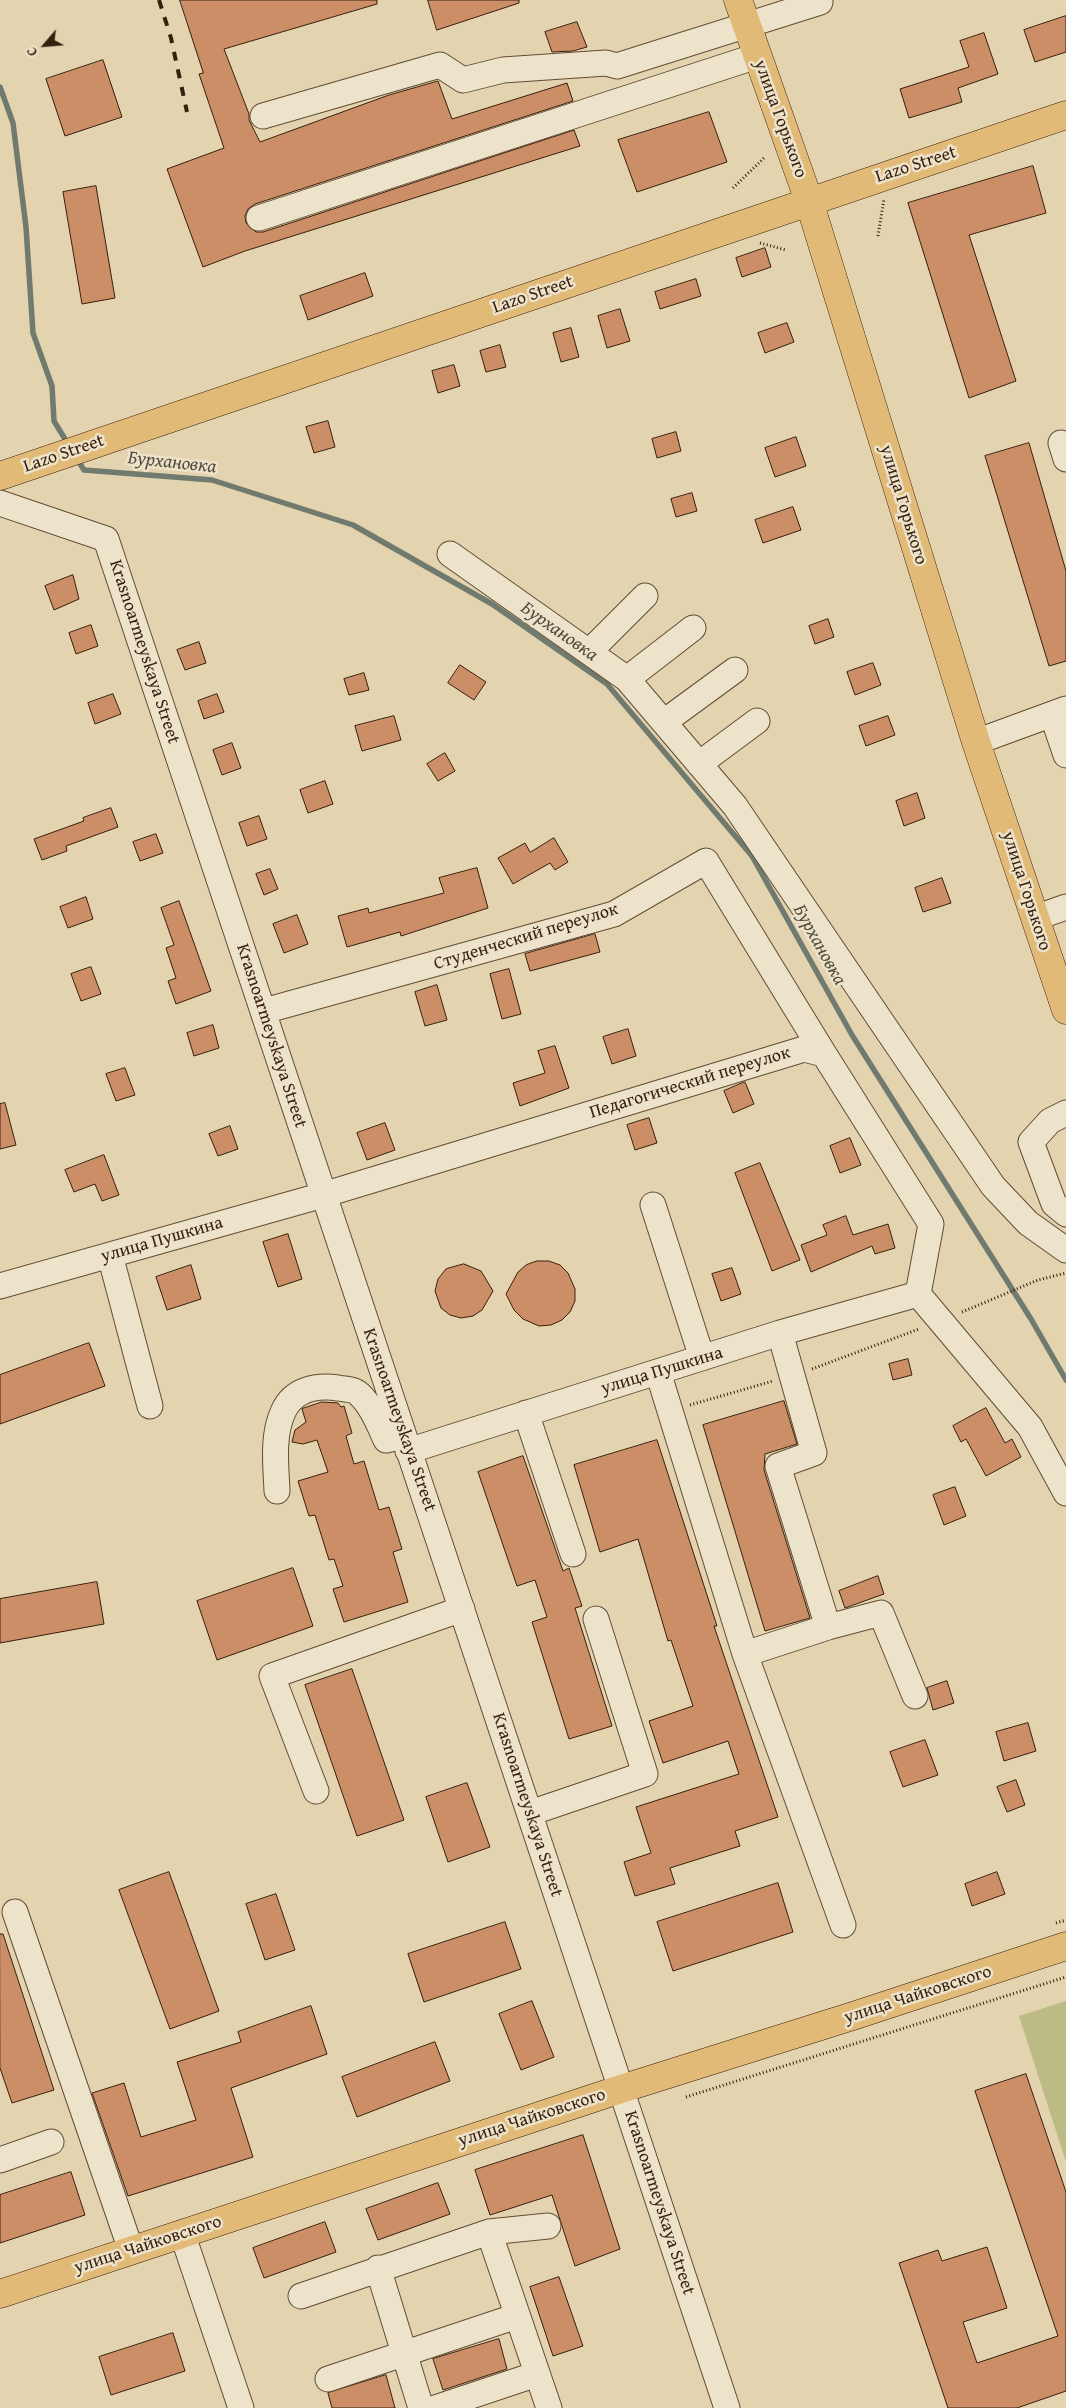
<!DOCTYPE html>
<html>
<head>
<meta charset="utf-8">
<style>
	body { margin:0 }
	#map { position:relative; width:1066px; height:2408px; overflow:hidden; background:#e3d3ae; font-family:"Gentium Book Plus",serif }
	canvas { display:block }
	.north { position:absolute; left:20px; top:20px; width:50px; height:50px; -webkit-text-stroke:4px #ede2ca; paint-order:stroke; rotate:243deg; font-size:14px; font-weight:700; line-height:20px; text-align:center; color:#371f0d }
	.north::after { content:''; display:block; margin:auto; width:18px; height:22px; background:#371f0d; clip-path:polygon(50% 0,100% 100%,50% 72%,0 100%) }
</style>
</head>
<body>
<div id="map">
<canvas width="1066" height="2408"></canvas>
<div class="north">С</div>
</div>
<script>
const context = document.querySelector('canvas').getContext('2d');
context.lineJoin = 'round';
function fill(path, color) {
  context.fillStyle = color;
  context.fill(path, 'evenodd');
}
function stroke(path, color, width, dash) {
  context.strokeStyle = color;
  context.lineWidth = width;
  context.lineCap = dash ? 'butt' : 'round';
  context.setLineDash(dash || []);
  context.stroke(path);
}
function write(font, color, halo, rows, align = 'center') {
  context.font = font + ' "Gentium Book Plus",serif';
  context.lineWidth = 5;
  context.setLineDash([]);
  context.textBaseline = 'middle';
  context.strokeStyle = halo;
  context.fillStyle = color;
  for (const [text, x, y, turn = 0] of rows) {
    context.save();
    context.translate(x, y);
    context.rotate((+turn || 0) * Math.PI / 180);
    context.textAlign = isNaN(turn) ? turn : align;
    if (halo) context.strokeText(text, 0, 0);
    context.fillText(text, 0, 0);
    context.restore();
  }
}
fill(new Path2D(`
	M1066,2001V2162L1019,2016Z`), '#bcba85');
stroke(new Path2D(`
	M0,87L13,123L26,227L33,333L52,386L54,421L68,444
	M77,459L84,470L212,480L353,525L492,604L607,684L752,856L852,1035L1031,1319L1066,1380`), '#707a6e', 5.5);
const building = new Path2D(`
	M180,0H377V4L224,49L249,114V120L260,142L389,95L438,81L452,119L567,83L573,101L255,204L248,209L245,216L246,223L256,232H263L574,130L580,146L245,251L203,267L167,169L224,148L199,74L203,73Z
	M428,0H519V3L437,30Z
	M1066,16V52L1035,62L1024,30Z
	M577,22L587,47L573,51L552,52L545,32Z
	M984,33L998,74L958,88L962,102L909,118L900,89L969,67L960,41Z
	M103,60L122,117L65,136L46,79Z
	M709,112L727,162L637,192L618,140Z
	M1033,166L1046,213L969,235L1016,381L969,398L908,203Z
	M96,186L115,298L82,304L63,192Z
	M765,248L771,267L742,277L736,258Z
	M365,273L373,296L308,320L300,296Z
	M696,279L701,296L660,309L655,292Z
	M620,309L630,341L607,348L598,316Z
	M787,323L794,342L765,353L758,333Z
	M571,328L579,357L561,362L553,333Z
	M500,345L506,367L486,372L480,351Z
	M454,365L460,386L438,393L432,371Z
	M328,421L335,447L314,453L306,427Z
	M676,432L681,451L657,458L652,439Z
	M796,437L806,466L775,477L765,448Z
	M1029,443L1066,571V661L1049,666L985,456Z
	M692,493L697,511L676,517L671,499Z
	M793,507L801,530L763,543L755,520Z
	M73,575L79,599L54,610L45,586Z
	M828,619L834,637L815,644L809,626Z
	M91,625L98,646L76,654L69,633Z
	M199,642L206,663L185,670L177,650Z
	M873,663L881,685L855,695L847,672Z
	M460,665L486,682L474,700L448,683Z
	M364,673L369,690L349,695L344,679Z
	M113,694L121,714L95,724L88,703Z
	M217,694L224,712L204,719L198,701Z
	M394,716L401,740L362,751L355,726Z
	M888,716L895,735L866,746L859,726Z
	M232,743L241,768L222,775L213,750Z
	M445,753L455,771L438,781L427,764Z
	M325,781L333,804L308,813L300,790Z
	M917,793L925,818L904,826L896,801Z
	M111,808L118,827L66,846L67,851L42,860L34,839L84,821L83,818Z
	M259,816L267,839L247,846L239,823Z
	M156,834L163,853L140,861L133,842Z
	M554,838L568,862L555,870L550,863L513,884L498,858L525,843L530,852Z
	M477,868L488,908L401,936L400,932L347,947L338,916L368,908L369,913L444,893L439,878Z
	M270,869L278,889L264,895L256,874Z
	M942,878L951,903L923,912L915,888Z
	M86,897L93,919L68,928L60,907Z
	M179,901L211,991L176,1004L168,981L176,978L166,948L174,945L161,908Z
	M297,915L308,944L284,953L273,924Z
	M595,934L600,952L530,971L525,954Z
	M91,967L101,994L81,1001L71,974Z
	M509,969L521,1014L502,1019L490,974Z
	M437,985L447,1020L425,1026L415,992Z
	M213,1025L219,1048L194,1056L187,1033Z
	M628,1029L636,1056L612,1064L603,1037Z
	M555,1046L569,1088L520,1106L513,1083L545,1073L538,1051Z
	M125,1068L135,1095L116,1101L106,1074Z
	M745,1082L754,1104L733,1113L724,1091Z
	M5,1103L16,1145L0,1149V1104Z
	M649,1118L657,1143L635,1150L627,1125Z
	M385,1123L395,1150L367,1160L357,1133Z
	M230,1126L238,1149L218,1156L209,1134Z
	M850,1138L861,1165L840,1173L830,1146Z
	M104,1155L119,1195L102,1201L95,1184L74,1192L65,1170Z
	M760,1163L800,1260L772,1271L735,1173Z
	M846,1216L853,1235L888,1224L895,1248L875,1254L872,1246L811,1272L801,1245L827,1235L823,1225Z
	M288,1234L302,1279L278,1287L263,1242Z
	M537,1261H549L560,1265L568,1273L575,1289V1301L570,1312L562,1320L551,1325L539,1326L523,1319L514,1310L506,1294L518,1272L526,1265Z
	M464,1264L481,1271L493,1291L482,1310L473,1316L461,1318L450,1315L441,1308L435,1291L438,1279L446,1269Z
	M191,1265L201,1299L167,1310L156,1277Z
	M732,1268L741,1294L721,1301L712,1274Z
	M89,1343L105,1386L0,1424V1375Z
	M908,1359L912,1375L893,1380L889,1364Z
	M784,1401L797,1444L765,1454L764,1470L810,1618L765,1631L703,1425Z
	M322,1402L338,1403L341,1407L344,1406L352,1433L346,1436L354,1464L364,1461L379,1510L389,1507L402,1549L393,1552L408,1602L344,1622L333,1589L343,1586L334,1559L329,1560L315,1515L309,1516L298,1481L328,1472L317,1440L303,1444L292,1442L295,1430L306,1422L302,1409Z
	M986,1408L1005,1443L1012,1439L1021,1457L986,1476L966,1439L961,1442L953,1426Z
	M657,1440L717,1626H714L778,1817L735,1831L740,1846L670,1868L675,1884L635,1896L624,1862L651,1853L636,1807L739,1774L728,1741L663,1763L649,1721L693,1706L671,1640L668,1641L638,1539L600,1552L574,1465Z
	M523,1456L563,1571L569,1568L582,1606L575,1608L612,1726L569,1739L532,1622L547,1617L535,1580L517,1586L478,1472Z
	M955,1487L966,1516L944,1525L933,1495Z
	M293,1568L313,1626L217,1660L197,1601Z
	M878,1576L884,1594L845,1608L839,1591Z
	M97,1582L104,1624L0,1643V1599Z
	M352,1669L404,1820L357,1836L305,1685Z
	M947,1681L954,1703L933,1710L927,1688Z
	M1028,1723L1036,1751L1004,1761L996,1732Z
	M925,1740L938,1775L903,1787L890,1752Z
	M1016,1780L1025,1805L1007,1812L997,1787Z
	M467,1783L490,1847L448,1862L426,1797Z
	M169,1872L219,2011L170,2029L119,1890Z
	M997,1872L1005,1894L972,1906L965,1884Z
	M778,1883L793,1932L673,1971L657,1922Z
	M276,1894L295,1950L265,1960L246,1904Z
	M505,1922L521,1969L424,2002L408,1954Z
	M0,1934H3L54,2090L12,2103L0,2068Z
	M532,2001L554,2057L521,2070L499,2014Z
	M311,2006L327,2054L231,2088L253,2157L128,2196L92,2093L124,2083L141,2137L196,2120L177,2062L241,2042L238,2032Z
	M435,2042L450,2081L357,2117L342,2077Z
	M1026,2074L1066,2192V2391L1017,2408H948L899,2263L938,2250L942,2261L987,2247L1007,2308L963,2322L977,2363L1058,2336L975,2091Z
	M583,2135L620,2249L575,2266L552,2195L490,2215L475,2170Z
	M71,2172L85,2215L0,2243V2195Z
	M438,2183L450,2214L378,2240L366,2209Z
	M325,2222L336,2252L264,2278L253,2248Z
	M559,2277L583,2346L553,2356L530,2287Z
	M173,2333L185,2371L111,2395L99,2357Z
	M499,2339L507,2369L443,2390L433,2359Z
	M386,2375L395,2408H332L328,2393Z`);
fill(building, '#cc8e67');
stroke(building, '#371f0d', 1);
const minor = new Path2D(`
	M263,116L440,65L463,80L503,70L606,63L617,66L820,2L819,0
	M259,218L757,56
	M1061,443L1066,459
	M0,503L106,539L727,2408
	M450,554L627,679L735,806L993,1186L1028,1223L1066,1250
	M590,651L645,596
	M627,679L693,628
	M1052,714L1066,755
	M664,722L735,670
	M976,742L1066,709
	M699,764L757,721
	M1035,918L1066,907
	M264,1011L614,914L706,861L824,1054
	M1066,1113L1050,1121L1031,1142L1054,1204L1066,1214
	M653,1205L702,1358
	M110,1255L150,1406
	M0,1286L323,1195L804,1049L824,1054L931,1224L918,1294
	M918,1294L1030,1427L1066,1493
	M658,1372L745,1654L843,1925
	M526,1413L573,1554
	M408,1451L780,1333L918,1294
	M277,1491C276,1466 272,1436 283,1412C293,1389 316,1385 338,1388C344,1389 354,1389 359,1394C372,1406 379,1425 386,1440L403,1436
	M828,1627L881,1613L915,1696
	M745,1654L828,1627L778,1466L814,1453L780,1333
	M316,1791L272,1676L462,1609
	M530,1813L645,1774L596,1619
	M15,1912L131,2250
	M0,2160L51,2142
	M489,2232L549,2408
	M182,2233L241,2408
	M378,2268L421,2408
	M301,2296L489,2232L548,2226
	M328,2379L517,2316
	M435,2408L537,2374`);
const major = new Path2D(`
	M738,0L809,201L976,742L1066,1010
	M0,476L1066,115
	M0,2294L621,2089L856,2015L1066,1946`);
stroke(minor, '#624c35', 27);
stroke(major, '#371f0d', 29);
stroke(new Path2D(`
	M733,188L764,158
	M878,236L884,199
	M760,243L786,250
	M962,1312L1038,1280L1066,1273
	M812,1369L919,1329
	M690,1405L773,1381
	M1056,1923L1066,1920
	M686,2097L1066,1977`), '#371f0d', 3, [1, 2.5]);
stroke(minor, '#ede2ca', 25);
stroke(major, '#e2ba77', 28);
stroke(new Path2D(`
	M159,0L171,38L187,112`), '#371f0d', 4, [9, 9]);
write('18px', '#371f0d', '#ede2ca', [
	["улица Горького",780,119,70],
	["Lazo Street",916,165,-18],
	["Lazo Street",533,295,-19],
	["Lazo Street",64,454,-19],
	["улица Горького",903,505,73],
	["Krasnoarmeyskaya Street",144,652,72],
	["улица Горького",1026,891,72],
	["Студенческий переулок",526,937,-17],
	["Krasnoarmeyskaya Street",271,1036,72],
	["Педагогический переулок",690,1083,-17],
	["улица Пушкина",162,1240,-16],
	["улица Пушкина",662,1371,-17],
	["Krasnoarmeyskaya Street",399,1420,71],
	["Krasnoarmeyskaya Street",527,1805,72],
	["улица Чайковского",918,1995,-18],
	["улица Чайковского",532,2118,-18],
	["Krasnoarmeyskaya Street",659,2203,72],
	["улица Чайковского",148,2245,-18]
]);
write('italic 19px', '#544d3e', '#ede2ca', [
	["Бурхановка",172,463,6],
	["Бурхановка",559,632,35],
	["Бурхановка",819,945,61]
]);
</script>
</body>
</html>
